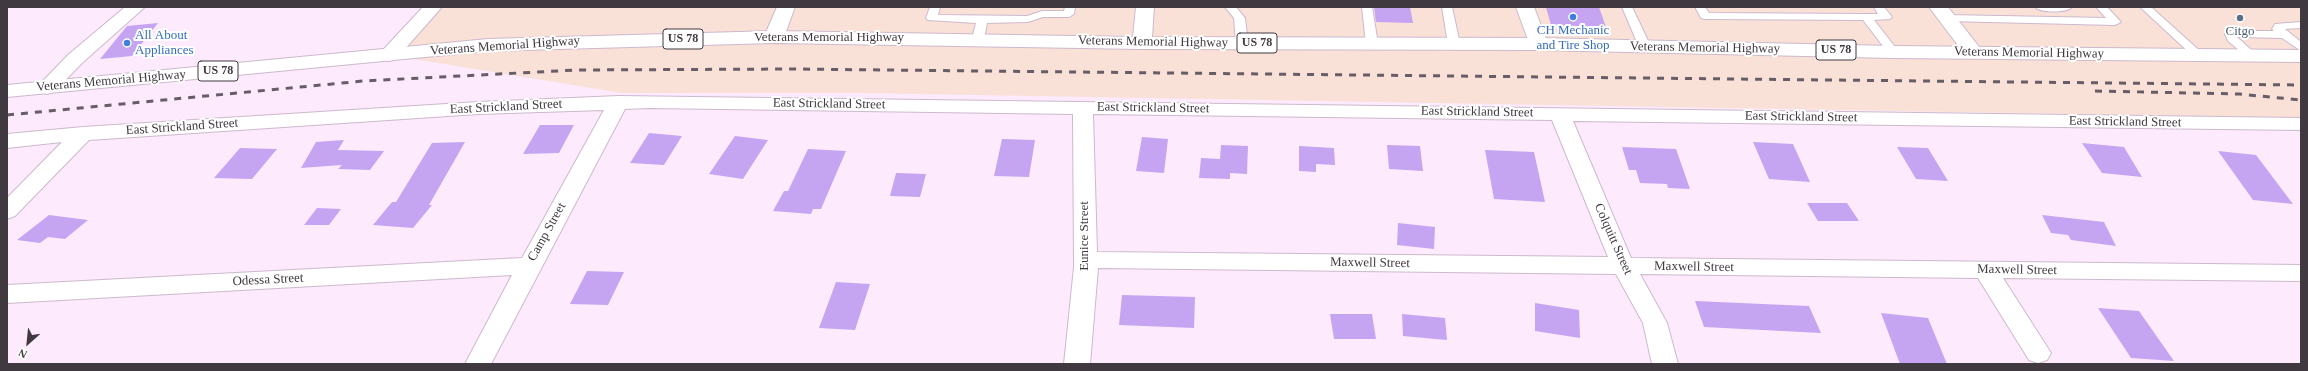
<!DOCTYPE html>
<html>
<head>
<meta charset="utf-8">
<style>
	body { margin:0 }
	#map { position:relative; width:2308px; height:371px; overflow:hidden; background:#feeafd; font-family:Georgia,serif }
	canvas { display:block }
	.frame { position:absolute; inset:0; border:8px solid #403940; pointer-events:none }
	.north { position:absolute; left:8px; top:323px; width:40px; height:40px; -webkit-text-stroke:3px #fefffe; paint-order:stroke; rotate:207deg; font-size:11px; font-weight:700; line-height:16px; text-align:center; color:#403940 }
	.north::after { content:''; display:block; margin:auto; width:14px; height:18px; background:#403940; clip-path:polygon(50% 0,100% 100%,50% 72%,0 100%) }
</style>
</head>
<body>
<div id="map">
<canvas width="2308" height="371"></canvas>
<div class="frame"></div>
<div class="north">N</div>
</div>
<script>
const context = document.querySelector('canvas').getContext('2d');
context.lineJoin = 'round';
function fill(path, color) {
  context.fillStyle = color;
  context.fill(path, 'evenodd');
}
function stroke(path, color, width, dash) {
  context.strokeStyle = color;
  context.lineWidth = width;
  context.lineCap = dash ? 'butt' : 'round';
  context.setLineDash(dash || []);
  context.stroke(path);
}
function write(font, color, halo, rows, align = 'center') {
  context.font = font + ' Georgia,serif';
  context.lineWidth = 4;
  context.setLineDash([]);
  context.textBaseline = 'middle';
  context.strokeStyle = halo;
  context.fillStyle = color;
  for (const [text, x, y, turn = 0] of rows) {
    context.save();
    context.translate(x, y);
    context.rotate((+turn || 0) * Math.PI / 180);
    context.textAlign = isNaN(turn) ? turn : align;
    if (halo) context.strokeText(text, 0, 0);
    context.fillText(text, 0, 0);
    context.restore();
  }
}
fill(new Path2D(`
	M434,7H2301V118L859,93H622L389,55Z`), '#fae1d8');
fill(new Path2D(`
	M1374,7H1410L1413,23L1376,22Z
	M1546,7H1599L1606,27L1551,25Z
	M158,23L132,56L100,59L127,26Z
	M540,125H574L559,153L523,154Z
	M649,133L682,136L664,165L630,163Z
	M735,136L768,140L743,179L709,174Z
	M1142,137L1168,139L1164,173L1136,171Z
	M1002,139L1035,140L1029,177L994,176Z
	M344,140L338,150L384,151L370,170L338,169L342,165L301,168L316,142Z
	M465,142L429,205H432L413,228L373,225L392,202H396L432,143Z
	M1753,142L1793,144L1810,182L1769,179Z
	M2082,143L2124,147L2142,177L2102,173Z
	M1221,145L1248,146L1247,174L1230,173V179L1199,178L1201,158L1220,159Z
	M1387,145L1420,146L1423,171L1389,169Z
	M1299,146L1334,148L1335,165L1316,164V172L1299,171Z
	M1622,147L1676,149L1690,189L1668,188L1667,184L1640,183L1636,170H1629Z
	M1897,147L1928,148L1948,181L1916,179Z
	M240,148L277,149L252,179L214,178Z
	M808,149L846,151L821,209H813L811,214L773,211L784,191H788Z
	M1485,150L1534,152L1545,202L1494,199Z
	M2218,151L2256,155L2293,204L2253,200Z
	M896,173L926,174L920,197L890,196Z
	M1807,203H1847L1859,221H1818Z
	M317,208L341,209L329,225H304Z
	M49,215L88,220L65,239L48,237L40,243L17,240Z
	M2042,215L2104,222L2116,246L2071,240L2068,235L2051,233Z
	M1398,223L1435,227L1434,249L1397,245Z
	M587,271L624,272L608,305L570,304Z
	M836,282L870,284L855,330L819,328Z
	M1122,295L1195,297L1194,328L1119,325Z
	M1695,301L1809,306L1821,333L1704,327Z
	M1535,303L1579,310L1580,338L1535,331Z
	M2098,308L2139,311L2174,361L2131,358Z
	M1881,313L1928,318L1947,364H1900Z
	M1330,314H1372L1376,339H1334Z
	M1402,314L1445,318L1447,340L1403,336Z`), '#c5a5f1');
const service = new Path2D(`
	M930,7H940L938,15L1027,16L1042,11H1064L1065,7H1075L1074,14L1069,17H1043L1028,22L987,23L984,39L978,42L972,39L976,23L928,20L926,18Z
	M1225,7H1236L1245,18L1248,43L1246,45L1242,46L1236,43L1234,18Z
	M1362,7H1372L1378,44L1376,46L1372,47L1366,44Z
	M1442,7H1452L1460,44L1458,46L1454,47L1448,44Z
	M1622,7H1632L1651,47L1649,49L1645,50L1639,47Z
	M1695,7H1705L1709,13L1866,14H1878L1874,7H1884L1892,17L1890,19L1874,20L1899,52L1897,54H1889L1863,20L1705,19L1701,18Z
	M2035,7H2072C2067,13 2040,13 2035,7Z
	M2096,7H2107L2121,22L2115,25L1947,21L1941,18L1947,15L2106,18Z
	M2140,7H2151L2201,52L2203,54L2201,56H2193Z
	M2301,22V28L2285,29L2301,42V51L2282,38L2237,37L2257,55L2251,58L2247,57L2228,41L2225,34L2231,31H2274L2272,29L2275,24Z`);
const minor = new Path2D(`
	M125,7H145L82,63L54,92L47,94L40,92L37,88L40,84L68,55Z
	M423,7H442L396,59L389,61L382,59L379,55L382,51Z
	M777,7H795L784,37L781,41L774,43L767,41L764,37Z
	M1516,7H1534L1548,44L1545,48L1538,50L1531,48Z
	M1929,7H1948L1983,52L1980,56L1973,58L1966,56Z
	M619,96L2301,118V130L1573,121L1631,258L2301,265V281L2003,278L2051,353L2047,360L2038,363L2029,360L1978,278L1640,274L1667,323L1678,364H1652L1643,323L1616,274L1098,268L1090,364H1064L1074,267L1073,114L649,108L625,109L491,364H465L512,275L7,303V285L522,258L604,110L478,114L89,140L15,216L7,219V198L62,142L7,148V134L83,127L478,102ZM1093,114L1552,120L1608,257L1097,252Z`);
const primary = new Path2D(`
	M1136,7H1154L1152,37L1538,38L1893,46L2301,50V62L1893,58L1538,50L1142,49L774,43L488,51L7,97V85L488,39L774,31L1133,37Z`);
stroke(service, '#cdb9cc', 2);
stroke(minor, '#cdb9cc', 2);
stroke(primary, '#cdb9cc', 2);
fill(service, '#fff');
fill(minor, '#fff');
fill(primary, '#fff');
stroke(new Path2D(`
	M2095,91L2239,94L2301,100
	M7,115L363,81L577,70L793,69L2301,85`), '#675d67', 3, [7, 7]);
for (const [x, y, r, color] of [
	[1573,17,4,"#3f7fe0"],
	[2240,18,4,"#5c6f8a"],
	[127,43,4,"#3f7fe0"]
]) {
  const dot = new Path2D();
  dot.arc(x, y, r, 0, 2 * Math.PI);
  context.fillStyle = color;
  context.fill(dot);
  stroke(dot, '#fefffe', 1.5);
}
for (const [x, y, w] of [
	[683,39,40],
	[1257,43,40],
	[1836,50,40],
	[218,71,40]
]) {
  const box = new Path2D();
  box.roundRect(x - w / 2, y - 10, w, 20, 3);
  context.fillStyle = '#fefffe';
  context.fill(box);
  stroke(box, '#403940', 1);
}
write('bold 12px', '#403940', null, [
	["US 78",683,39],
	["US 78",1257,43],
	["US 78",1836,50],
	["US 78",218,71]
]);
write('13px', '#366cbe', '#fefffe', [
	["CH Mechanic",1573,31],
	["and Tire Shop",1573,46],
	["All About",135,36,"left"],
	["Appliances",135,51,"left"]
]);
write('13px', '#4e5e75', '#fefffe', [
	["Citgo",2240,32]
]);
write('13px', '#403940', '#fefffe', [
	["Veterans Memorial Highway",829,38],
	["Veterans Memorial Highway",1153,42,1],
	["Veterans Memorial Highway",505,46,-4],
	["Veterans Memorial Highway",1705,48,1],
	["Veterans Memorial Highway",2029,53,1],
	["Veterans Memorial Highway",111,81,-5],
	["East Strickland Street",829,104,1],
	["East Strickland Street",506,107,-3],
	["East Strickland Street",1153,108,1],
	["East Strickland Street",1477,112,1],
	["East Strickland Street",1801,117,1],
	["East Strickland Street",2125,122,1],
	["East Strickland Street",182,127,-4],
	["Camp Street",547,232,-61],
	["Eunice Street",1085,236,-90],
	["Colquitt Street",1613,239,66],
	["Maxwell Street",1370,263,1],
	["Maxwell Street",1694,267,1],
	["Maxwell Street",2017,270,1],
	["Odessa Street",268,280,-3]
]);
</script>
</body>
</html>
